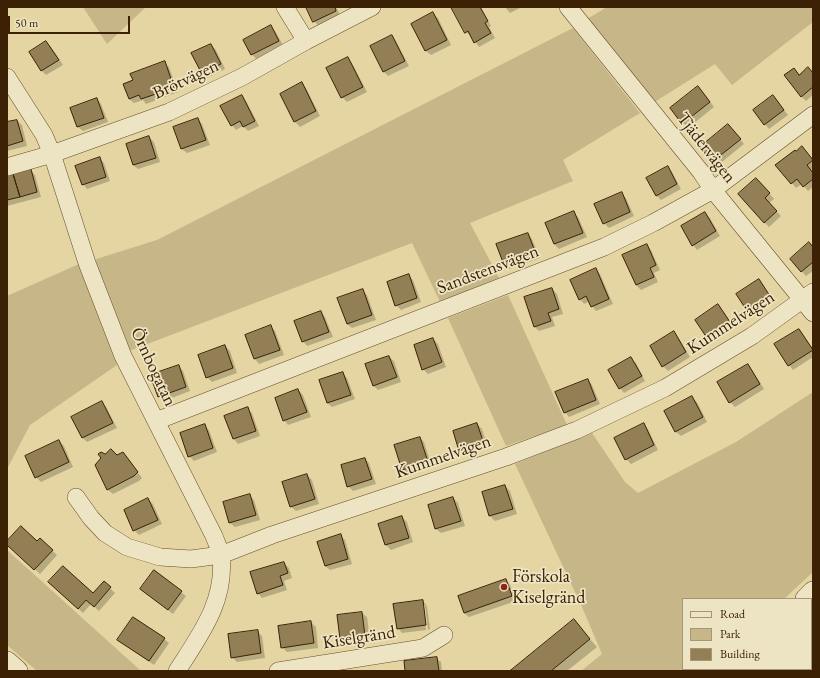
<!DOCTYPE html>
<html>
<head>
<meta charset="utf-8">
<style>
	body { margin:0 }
	#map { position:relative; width:820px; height:678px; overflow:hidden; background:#e4d5a2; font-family:"EB Garamond",serif }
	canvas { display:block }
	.frame { position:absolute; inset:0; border:8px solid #3c2104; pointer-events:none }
	.legend { position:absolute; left:682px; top:598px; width:130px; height:72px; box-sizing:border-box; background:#ede4c3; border:1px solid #a69677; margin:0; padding:5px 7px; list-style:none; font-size:12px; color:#3c2104 }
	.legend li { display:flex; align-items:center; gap:8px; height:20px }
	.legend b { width:20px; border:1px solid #a69677 }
	.scale { position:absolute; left:8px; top:16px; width:122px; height:18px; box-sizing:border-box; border:2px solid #3c2104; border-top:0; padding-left:5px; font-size:12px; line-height:14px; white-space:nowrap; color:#3c2104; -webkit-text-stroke:3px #ede4c3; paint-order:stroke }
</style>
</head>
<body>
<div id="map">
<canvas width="820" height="678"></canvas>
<div class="frame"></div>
<ul class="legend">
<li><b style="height:5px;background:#ede4c3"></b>Road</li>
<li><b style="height:11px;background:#c7b687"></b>Park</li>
<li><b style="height:11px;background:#937f56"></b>Building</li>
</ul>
<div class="scale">50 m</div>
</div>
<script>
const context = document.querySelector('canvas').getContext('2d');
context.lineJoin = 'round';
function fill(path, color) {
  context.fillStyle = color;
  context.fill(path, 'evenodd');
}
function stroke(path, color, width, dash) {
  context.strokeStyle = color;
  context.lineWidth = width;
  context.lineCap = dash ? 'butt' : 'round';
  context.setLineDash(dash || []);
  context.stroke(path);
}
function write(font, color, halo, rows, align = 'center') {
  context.font = font + ' "EB Garamond",serif';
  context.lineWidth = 3.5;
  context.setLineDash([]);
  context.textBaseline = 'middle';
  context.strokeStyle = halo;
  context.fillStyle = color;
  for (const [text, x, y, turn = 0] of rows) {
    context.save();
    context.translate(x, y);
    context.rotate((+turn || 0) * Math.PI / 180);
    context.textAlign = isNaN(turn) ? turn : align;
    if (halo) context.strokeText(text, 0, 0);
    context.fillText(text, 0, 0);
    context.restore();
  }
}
fill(new Path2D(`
	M83,7H146L107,44Z
	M607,7H813V22L732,85L715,64L653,103L587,19Z
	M573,28L640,113L563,160L573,181L470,223L499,278L440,302L412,243L129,351L93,260L157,240Z
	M79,264L117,365L30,425L7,469V296Z
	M508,295L567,425L506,446L448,318Z
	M813,392V572L784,599H683V669H707L705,671H581L602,654L582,607L515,464L592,433L625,482L638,493L736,442Z
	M7,550L141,671H37L7,645Z
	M813,612V671H754V669H811V614Z`), '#c7b687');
fill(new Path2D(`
	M307,7H336L340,15L319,26L314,21Z
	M453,7H481L491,26L489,27L495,38L479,47L471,36L466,32Z
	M505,7H522L510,13Z
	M433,14L438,18L451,45L431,55L426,51L412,24Z
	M271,26L275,31L283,45L256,59L252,54Z
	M392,36L396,41L409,66L388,76L384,72L371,47Z
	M46,42L51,47L63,65L46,75L42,71L30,53Z
	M211,45L216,50L225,69L207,78L202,73Z
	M347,58L352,63L367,92L347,102L342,97Z
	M164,63L169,67L178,92L146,104L143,100L134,103L129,99L134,81Z
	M794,69L800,75L813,73V95L806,101L801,96Z
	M302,84L306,88L320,116L300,127L295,122L281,94Z
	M703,92L714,107L688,128L683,123Z
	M241,96L246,101L259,126L248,131L243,126L236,130L232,125Z
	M97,99L101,104L108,122L83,131L78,127Z
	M777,101L788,115L769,129L765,124Z
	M198,119L202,124L210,145L187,153L182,149Z
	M17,121L22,125L27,146L7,151V123Z
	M733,130L744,144L717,166L701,147Z
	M149,137L154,142L160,162L138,169L133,165Z
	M807,152L813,160V168L811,170L813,173V187L808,191L802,184L796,188L777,165Z
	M99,158L104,163L110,181L87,189L83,184Z
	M667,167L672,172L681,189L661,200L656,195Z
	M31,171L35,175L41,197L7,206V177Z
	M761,184L774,199L769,203L781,216L769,227L764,222Z
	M621,193L626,198L634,216L609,228L604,223Z
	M574,213L578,217L587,237L559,249L554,244Z
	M705,213L710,218L720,236L697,250L693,245Z
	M528,234L532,239L540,258L509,269L505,265Z
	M647,245L651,250L660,270L654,273L658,282L641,290L636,285L623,256Z
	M813,247V271L806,276L791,259Z
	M596,269L600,274L613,304L596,311L592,306L590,301L584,304L580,299Z
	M408,275L413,280L421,302L401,310L396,305Z
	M758,280L774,301L752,315L737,294Z
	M552,289L557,294L563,314L552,317L555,326L539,331L534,326Z
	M362,290L367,295L376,320L352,328L347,324Z
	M722,310L734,327L712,342L708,337Z
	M321,312L325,317L333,337L307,346L303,341Z
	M271,327L275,331L284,355L259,364L255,359L246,335Z
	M799,330L803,334L813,349V357L793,370L789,365Z
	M674,333L678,337L690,357L668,371L663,366Z
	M433,339L438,344L446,367L428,374L423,369Z
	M225,346L230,351L237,373L212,382L207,377Z
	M389,357L394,361L401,382L378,390L373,385Z
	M631,359L636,363L645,381L624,393L620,388Z
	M747,365L752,370L764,389L735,407L730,402Z
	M178,366L183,371L190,391L164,401L159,396Z
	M342,373L347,378L355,399L332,407L327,403Z
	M588,380L592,385L600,404L569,417L565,412Z
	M298,390L303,395L311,417L288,425L284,420Z
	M692,398L697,402L707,422L681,436L676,432L666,411Z
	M102,402L106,407L117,428L87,442L83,438L72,417Z
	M248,409L252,413L260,436L238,444L234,439L226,416Z
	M477,424L482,429L488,448L465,456L460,451L454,431Z
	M643,424L648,429L658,450L631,464L626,459Z
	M204,426L209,430L217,452L194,461L189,456Z
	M420,438L424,442L432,467L408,474L403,469Z
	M59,441L64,446L73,467L41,482L36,477Z
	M123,453L142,478L139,481L113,494L108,490L96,465L106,455L117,456Z
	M365,459L369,463L376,484L353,491L348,486Z
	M307,475L312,480L319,504L296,511L291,507Z
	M505,486L510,491L517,514L495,521L490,516L483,493Z
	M249,495L254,500L260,520L235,527L230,523L224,503Z
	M453,498L458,503L465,526L441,533L436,529L429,505Z
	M148,499L153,504L162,524L139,535L134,530Z
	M402,517L407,522L413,542L391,550L386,545L380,524Z
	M340,535L345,540L352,564L330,570L325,566Z
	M40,539L57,555L40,574L7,543H37Z
	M284,563L289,568L292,578L284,581L287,590L262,598L258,593Z
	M154,571L186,596L173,614L141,589Z
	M506,580L510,585L516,601L469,617L464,613Z
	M104,582L115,593L99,611L91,604L83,613L54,587L93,594Z
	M423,601L427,606L430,629L428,630L425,605H423L426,630L402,633L398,628Z
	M362,613L367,617L370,640L345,643L341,638Z
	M573,620L597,647L567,671H511Z
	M311,622L316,627L318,648L287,652L282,647Z
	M257,631L262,636L265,658L237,662L232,657Z
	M164,639L169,643L154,665L123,644Z
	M436,658L441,662L442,671H406Z`), '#0003');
const building = new Path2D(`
	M306,7H335L336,11L313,22Z
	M451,7H480L488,21L485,23L491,33L474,43L468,31L465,33Z
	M433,12L447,40L425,51L411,24Z
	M271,25L279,41L251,55L243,40Z
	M392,35L405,61L383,72L370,46Z
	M46,41L59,60L41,71L29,52Z
	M211,44L221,64L202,74L191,53Z
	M348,57L363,87L341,98L326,68Z
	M165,61L174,88L141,99L139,95L129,99L123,84L133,80L130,74Z
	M808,67L813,73V87L801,97L784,75L794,68L799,75Z
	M302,82L316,111L294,122L280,94Z
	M698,86L710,102L682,124L670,108Z
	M242,95L255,121L243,127L240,121L231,126L220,106Z
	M773,95L784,110L764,125L753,110Z
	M97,98L104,118L77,127L70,108Z
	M198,118L206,140L181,149L173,127Z
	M17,120L23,141L7,146V122Z
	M728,124L741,139L712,162L700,147Z
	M149,136L156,158L133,165L126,144Z
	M802,146L813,160L807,165L813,173V179L803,187L797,179L791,184L775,165L795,150L796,151Z
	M100,157L106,177L82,185L75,166Z
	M668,166L677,184L656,196L646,178Z
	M31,169L37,192L20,197L13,174Z
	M13,174L20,197L7,200V176Z
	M756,178L770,193L765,198L777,211L764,223L738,194Z
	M622,192L630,212L603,224L594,204Z
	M574,211L583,233L554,244L545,223Z
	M705,212L716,231L692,246L681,226Z
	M528,233L536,254L504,265L496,244Z
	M809,242L813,247V262L801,272L790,259Z
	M647,244L656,265L650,268L654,277L636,285L622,255Z
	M596,268L609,299L591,307L586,296L579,300L570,280Z
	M409,274L417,298L395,306L387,282Z
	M759,279L770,296L747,311L736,294Z
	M552,288L559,309L548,313L551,321L534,327L524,297Z
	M363,289L372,315L347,324L337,298Z
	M718,304L730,322L707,338L695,320Z
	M321,311L329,332L302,342L294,321Z
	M271,325L280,350L254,359L245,335Z
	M799,329L813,350L788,366L774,344Z
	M674,331L686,352L662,367L650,346Z
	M433,338L442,362L422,370L414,345Z
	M225,345L233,368L206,378L198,355Z
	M389,356L397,377L373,386L365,364Z
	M631,357L642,376L619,389L608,370Z
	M748,364L760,384L729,403L717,382Z
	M179,365L186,387L158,397L150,375Z
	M343,372L351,395L327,403L319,380Z
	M588,379L596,400L564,413L555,392Z
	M298,389L307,412L283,421L275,398Z
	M692,396L703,417L675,432L664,411Z
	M102,401L113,423L82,438L71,417Z
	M248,407L256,431L233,439L224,416Z
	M477,423L484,444L459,451L453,431Z
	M644,423L654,445L625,460L614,438Z
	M205,424L213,448L188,457L180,433Z
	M420,437L428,462L402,470L394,445Z
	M59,440L69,462L35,478L25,456Z
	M111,449L117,455L123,452L138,472L134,476L107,490L95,465L101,458L98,454L101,452L105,454Z
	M365,458L372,479L347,487L341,465Z
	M307,474L315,499L290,507L282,482Z
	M505,485L513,509L489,516L482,492Z
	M250,494L256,515L229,523L223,502Z
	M453,497L461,521L435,529L428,505Z
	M148,498L158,520L133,531L124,510Z
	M402,516L409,538L385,545L378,524Z
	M21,526L37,541L40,538L53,550L34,570L7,545V541Z
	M341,534L348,559L325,566L317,542Z
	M284,562L288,573L280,576L283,585L257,594L250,572Z
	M63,566L93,593L104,581L111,587L94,607L86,600L78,609L48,582Z
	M154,570L182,591L168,610L140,589Z
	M506,579L512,596L464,613L458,596Z
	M423,600L426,625L397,629L393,604Z
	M362,612L365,636L340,639L337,615Z
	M133,617L165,638L149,661L117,640Z
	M574,619L590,639L551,671H510Z
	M311,621L314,643L281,648L278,626Z
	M258,630L261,653L231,658L228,634Z
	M437,657L439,671H405L404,661Z`);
fill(building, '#937f56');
stroke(building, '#3c2104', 1);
const minor = new Path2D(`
	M285,7L306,41
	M568,7L701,172L713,190L813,313
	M7,77L44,135L52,154L87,263L123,356L214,536C216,542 220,549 221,556C226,601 200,635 177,671
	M7,167L52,154L169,112L242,77L306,41L372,7
	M156,421L604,247L653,223L713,190L813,115
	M76,497L91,518L105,533L127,547L160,557L191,559L221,555L272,535L506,457L577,430L665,388L752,336L813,292
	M278,671L423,648L444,635`);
const tertiary = new Path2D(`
	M806,599L813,592
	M7,662L17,671
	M721,671L723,669`);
stroke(minor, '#664e2c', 18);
stroke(tertiary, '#664e2c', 22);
stroke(minor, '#ede4c3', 17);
stroke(tertiary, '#ede4c3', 21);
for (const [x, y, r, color] of [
	[504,587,4,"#8f2418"]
]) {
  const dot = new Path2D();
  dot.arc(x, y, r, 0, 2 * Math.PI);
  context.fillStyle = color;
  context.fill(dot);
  stroke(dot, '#ede4c3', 1.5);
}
write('18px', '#3c2104', '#ede4c3', [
	["Brötvägen",186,80,-25],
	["Tjädervägen",706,148,52],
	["Sandstensvägen",488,270,-21],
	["Kummelvägen",731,323,-33],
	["Örnbogatan",153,367,65],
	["Kummelvägen",443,457,-19],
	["Kiselgränd",359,638,-9]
]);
write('18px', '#3c2104', '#ede4c3', [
	["Förskola",512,577],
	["Kiselgränd",512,598]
], 'left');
</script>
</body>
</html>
